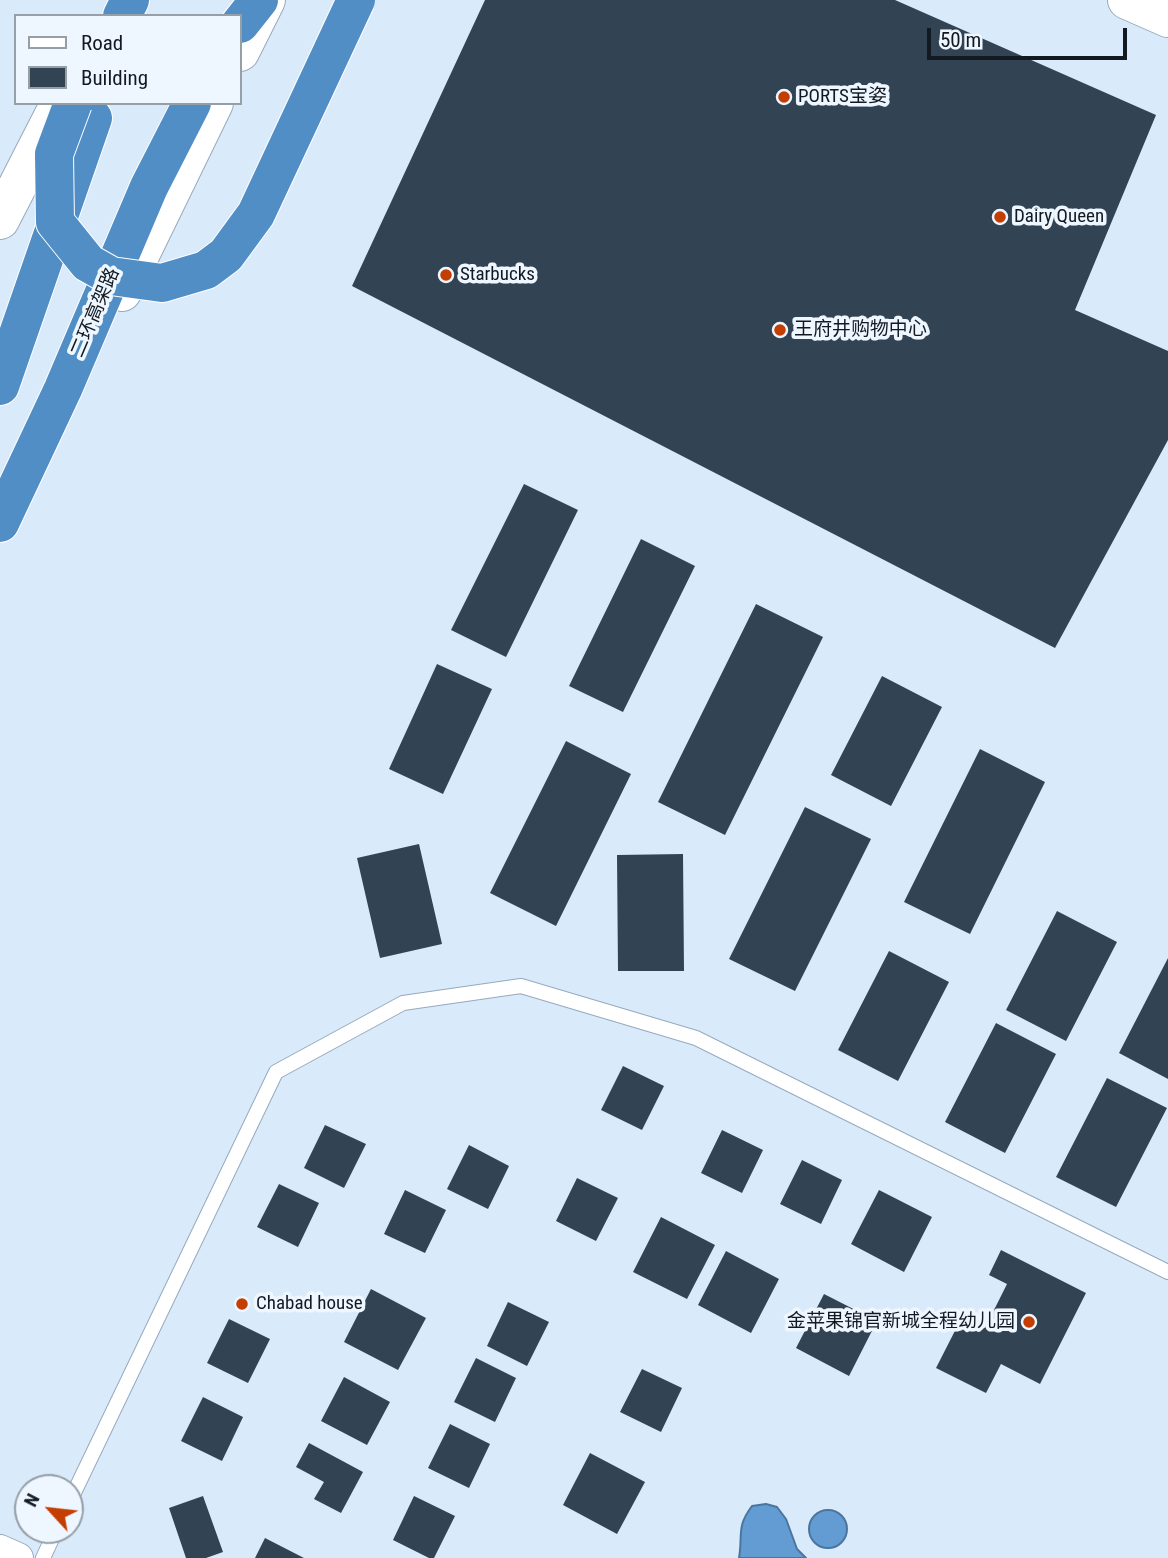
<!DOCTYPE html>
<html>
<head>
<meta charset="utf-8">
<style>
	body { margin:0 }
	#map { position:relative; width:1168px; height:1558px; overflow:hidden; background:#d9eafb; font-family:"Roboto Condensed",sans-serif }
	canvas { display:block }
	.legend { position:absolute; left:14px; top:14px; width:228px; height:91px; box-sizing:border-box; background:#eef6ff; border:2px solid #969ea6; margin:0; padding:9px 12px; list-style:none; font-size:21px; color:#121921 }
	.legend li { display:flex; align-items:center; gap:14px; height:35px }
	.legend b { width:35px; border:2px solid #969ea6 }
	.north { position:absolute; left:14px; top:1474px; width:70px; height:70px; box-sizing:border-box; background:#eef6ff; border:2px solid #969ea6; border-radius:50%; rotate:297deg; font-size:19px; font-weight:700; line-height:28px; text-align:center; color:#121921 }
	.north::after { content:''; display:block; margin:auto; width:24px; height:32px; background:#c43d01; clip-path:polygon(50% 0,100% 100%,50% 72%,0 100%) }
	.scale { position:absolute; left:927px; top:28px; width:200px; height:32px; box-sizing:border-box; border:4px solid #121921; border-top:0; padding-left:9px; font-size:21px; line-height:24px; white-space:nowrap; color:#121921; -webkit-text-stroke:5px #eef6ff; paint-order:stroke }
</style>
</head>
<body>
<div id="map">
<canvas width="1168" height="1558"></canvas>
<ul class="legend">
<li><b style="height:9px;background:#fff"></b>Road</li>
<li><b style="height:19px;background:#324454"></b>Building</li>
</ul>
<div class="north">N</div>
<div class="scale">50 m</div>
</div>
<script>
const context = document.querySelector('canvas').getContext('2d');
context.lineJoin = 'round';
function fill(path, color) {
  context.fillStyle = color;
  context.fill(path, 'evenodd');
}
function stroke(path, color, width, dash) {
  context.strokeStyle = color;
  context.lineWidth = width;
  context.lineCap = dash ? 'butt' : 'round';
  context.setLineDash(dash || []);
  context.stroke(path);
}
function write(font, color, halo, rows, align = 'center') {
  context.font = font + ' "Roboto Condensed","Noto Sans SC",sans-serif';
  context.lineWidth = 7;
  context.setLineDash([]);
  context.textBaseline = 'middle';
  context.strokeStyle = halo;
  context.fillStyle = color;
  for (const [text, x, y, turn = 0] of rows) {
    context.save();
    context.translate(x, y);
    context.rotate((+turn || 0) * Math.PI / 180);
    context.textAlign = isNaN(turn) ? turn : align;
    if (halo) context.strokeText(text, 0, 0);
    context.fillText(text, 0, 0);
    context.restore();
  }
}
const water = new Path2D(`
	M766,1504L777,1507L786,1519L797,1549L806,1558H739C743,1535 736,1527 752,1506Z
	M809 1529a19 19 0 1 1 38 0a19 19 0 1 1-38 0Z`);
fill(water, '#639cd3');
stroke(water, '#4b759e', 2);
fill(new Path2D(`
	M485,0H895L1156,115L1075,310L1168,351V440L1055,648L352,286Z
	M524,484L578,510L506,657L451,630Z
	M641,539L695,566L623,712L569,686Z
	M756,604L823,637L725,835L658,802Z
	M437,664L492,689L443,794L389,769Z
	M882,676L942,707L891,806L831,775Z
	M566,741L631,774L556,926L490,893Z
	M980,749L1045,782L970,934L904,902Z
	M805,807L871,839L795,991L729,959Z
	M419,844L442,944L380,958L357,858Z
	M683,854L684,971H618L617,855Z
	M1057,911L1117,942L1066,1041L1006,1010Z
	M889,951L949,982L898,1081L838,1050Z
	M1168,958V1079L1119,1053Z
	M996,1023L1056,1054L1005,1153L945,1122Z
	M623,1066L664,1086L642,1130L601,1110Z
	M1107,1078L1167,1108L1116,1207L1056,1177Z
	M325,1125L366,1144L344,1188L304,1168Z
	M722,1130L763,1150L742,1193L701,1173Z
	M469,1145L509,1166L488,1209L447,1189Z
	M802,1160L842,1180L821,1224L780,1204Z
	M577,1178L618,1198L596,1241L556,1221Z
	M279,1184L319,1203L298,1247L257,1227Z
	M405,1190L446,1210L425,1253L384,1234Z
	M879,1190L932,1217L904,1272L851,1244Z
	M661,1217L715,1245L687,1299L633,1272Z
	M1001,1250L1086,1293L1040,1384L1001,1364L986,1393L936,1368L962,1317L985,1328L1007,1284L989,1275Z
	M726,1251L779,1279L751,1333L698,1305Z
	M371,1289L426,1318L398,1370L344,1342Z
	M824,1294L877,1321L849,1376L796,1348Z
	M508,1302L549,1322L527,1366L487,1346Z
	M229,1319L270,1339L248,1383L207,1363Z
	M476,1358L516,1378L495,1422L454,1402Z
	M642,1369L682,1388L661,1432L620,1412Z
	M344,1377L390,1402L367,1445L321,1421Z
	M203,1397L243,1417L222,1461L181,1441Z
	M450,1424L490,1444L469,1488L428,1468Z
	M309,1443L363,1472L341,1513L314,1499L324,1482L296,1467Z
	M590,1453L645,1482L617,1534L563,1505Z
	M203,1496L223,1552L206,1558H186L169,1508Z
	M414,1496L455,1516L434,1558H429L393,1540Z
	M265,1538L304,1558H255Z`), '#324454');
const lane = new Path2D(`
	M70,1501L276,1072L403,1003L521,986L696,1038L1168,1272
	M43,1558L56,1530`);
const street = new Path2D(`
	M0,1550L18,1558`);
const secondary = new Path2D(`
	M1127,0L1168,18
	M240,52L266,0
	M0,220L59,105
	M122,292L214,103`);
const highway = new Path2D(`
	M122,16L130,0
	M240,24L259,0
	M0,386L93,118
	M0,523L63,389L149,187L192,103`);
stroke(lane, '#96aabe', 16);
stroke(street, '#96aabe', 32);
stroke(secondary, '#96aabe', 40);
stroke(highway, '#fff', 40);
stroke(lane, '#fff', 14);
stroke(street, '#fff', 30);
stroke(secondary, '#fff', 38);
stroke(highway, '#518ec6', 38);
const highwayBridge = new Path2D(`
	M73,103L54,154L55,222L88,263L111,276L162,283L206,270L226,255L256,214L356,0`);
stroke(highwayBridge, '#fff', 40, []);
stroke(highwayBridge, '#518ec6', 38);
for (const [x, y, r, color] of [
	[784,97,7,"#c43d01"],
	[1000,217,7,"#c43d01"],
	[446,275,7,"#c43d01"],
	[780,330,7,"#c43d01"],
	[242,1304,7,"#c43d01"],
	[1029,1322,7,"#c43d01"]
]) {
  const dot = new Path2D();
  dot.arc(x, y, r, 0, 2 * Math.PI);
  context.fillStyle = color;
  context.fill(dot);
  stroke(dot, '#eef6ff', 2.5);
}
write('19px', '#121921', '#eef6ff', [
	["PORTS宝姿",798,97],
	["Dairy Queen",1014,217],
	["Starbucks",460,275],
	["王府井购物中心",794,330],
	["Chabad house",256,1304],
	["金苹果锦官新城全程幼儿园",1015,1322,"right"]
], 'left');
write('19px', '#121921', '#eef6ff', [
	["二环高架路",96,313,-67]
]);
</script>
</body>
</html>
